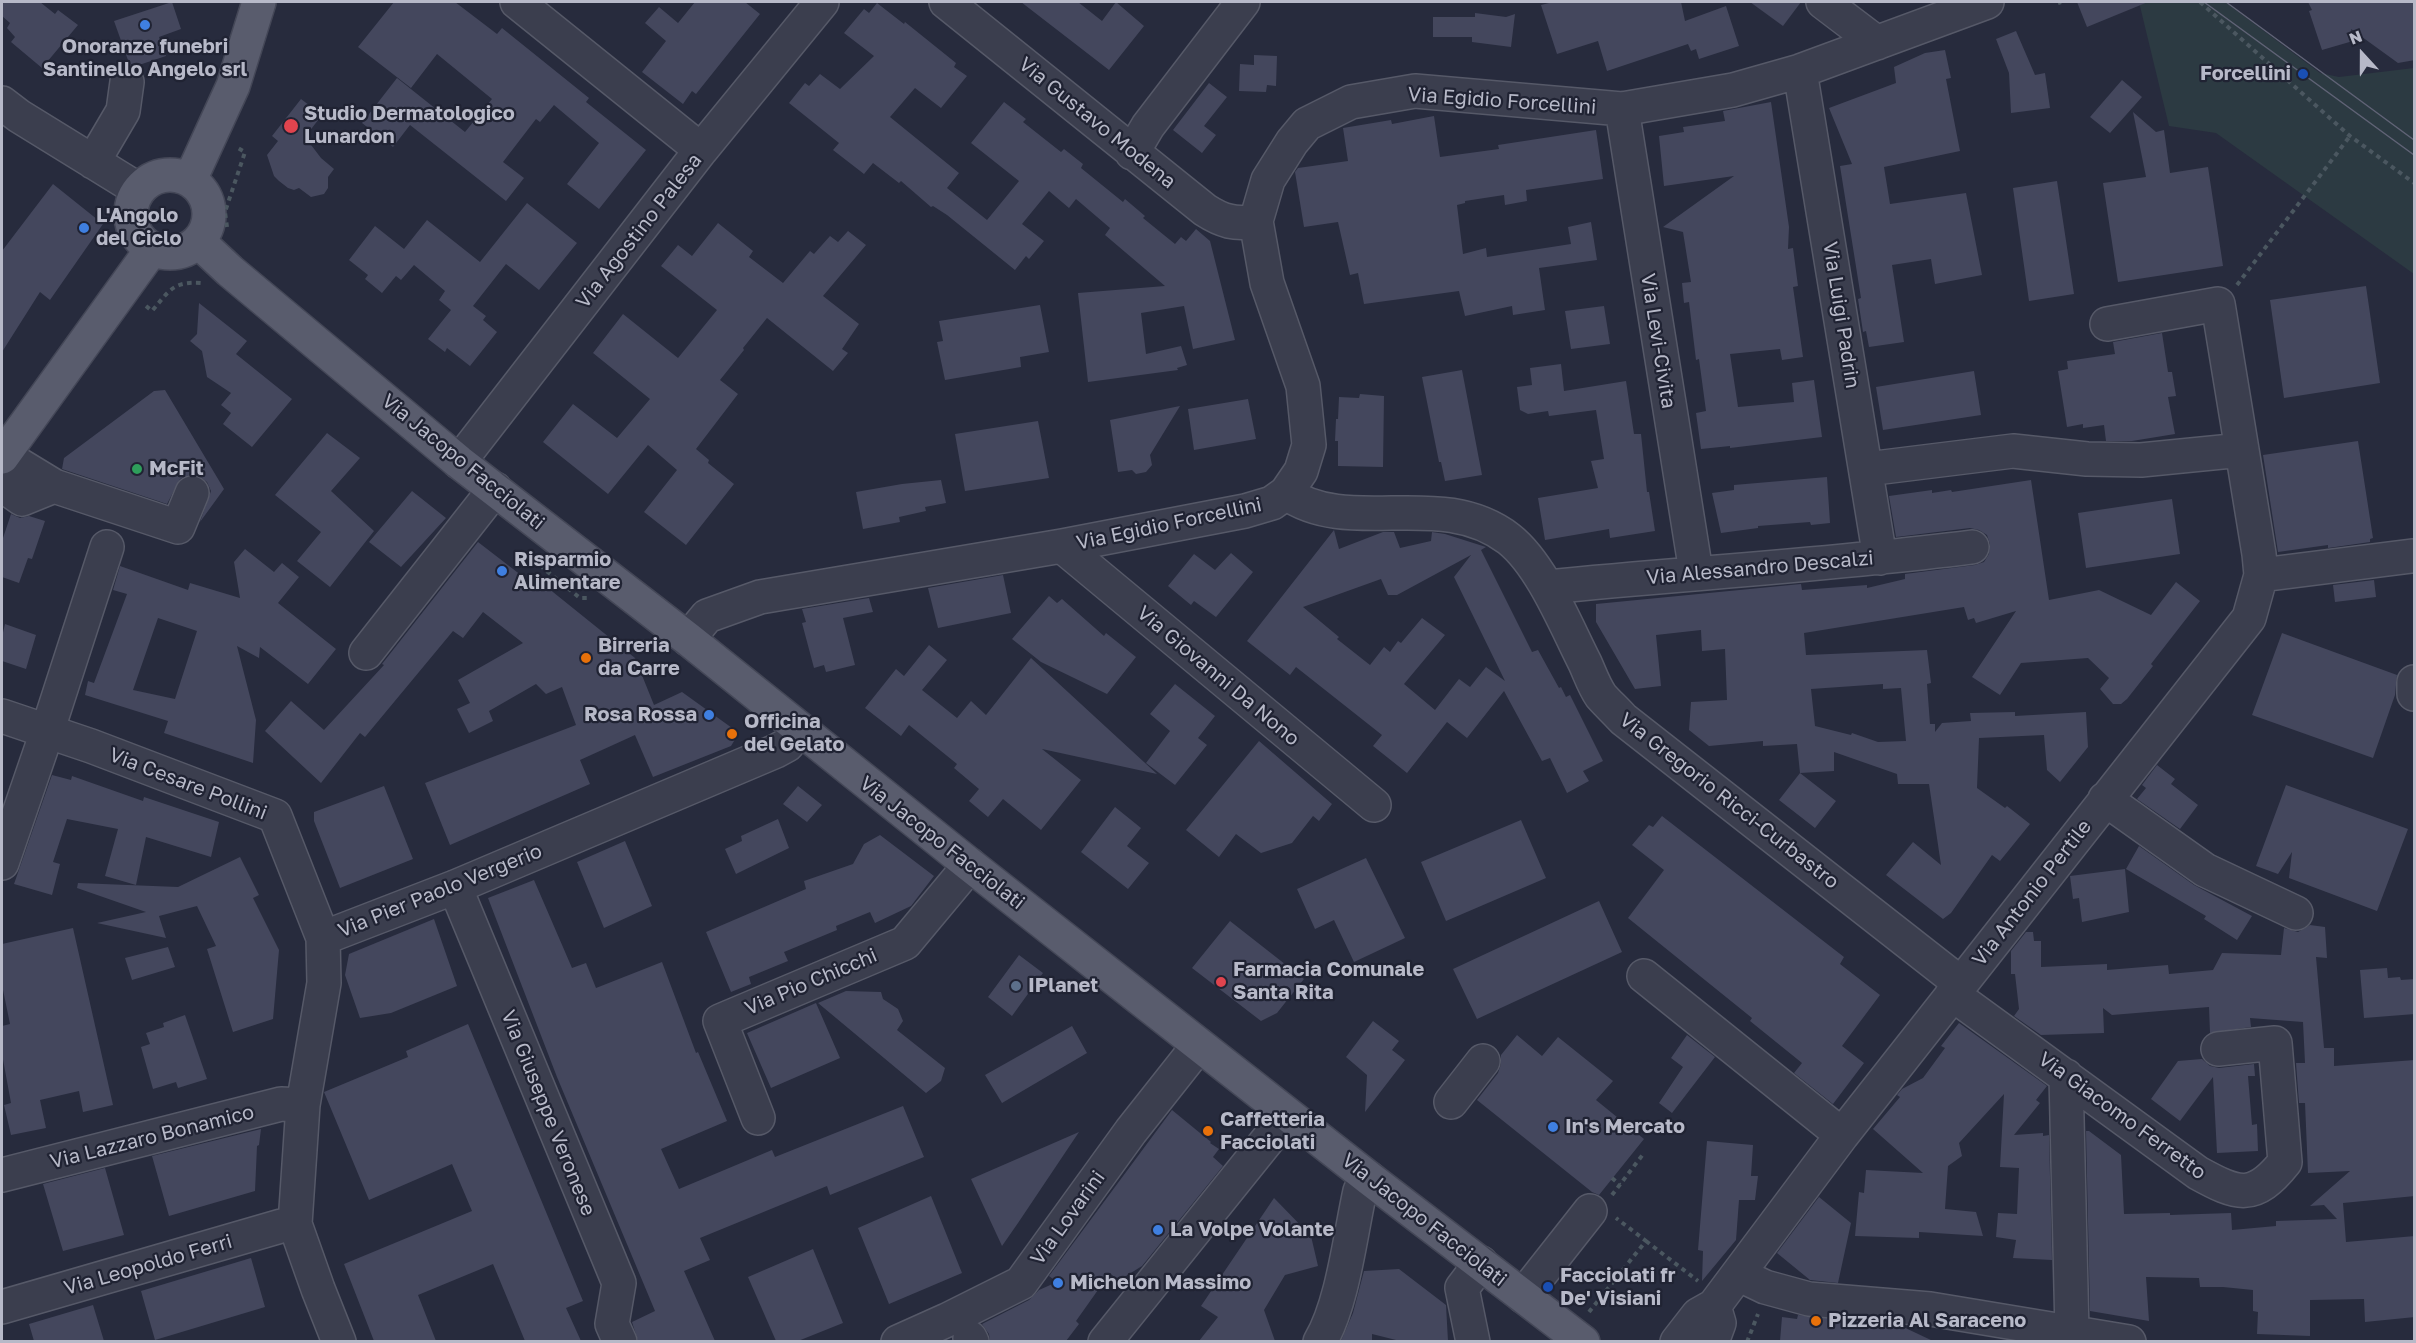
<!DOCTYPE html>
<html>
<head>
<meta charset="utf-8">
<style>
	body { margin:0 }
	#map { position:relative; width:2416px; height:1343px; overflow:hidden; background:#272b3d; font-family:"Golos Text",sans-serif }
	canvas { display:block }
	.frame { position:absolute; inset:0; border:3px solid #b7b9c8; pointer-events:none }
	.north { position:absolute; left:2332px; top:24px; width:60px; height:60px; -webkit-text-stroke:4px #202333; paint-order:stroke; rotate:339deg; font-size:16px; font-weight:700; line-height:24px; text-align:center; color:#b7b9c8 }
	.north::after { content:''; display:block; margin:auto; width:21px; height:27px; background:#b7b9c8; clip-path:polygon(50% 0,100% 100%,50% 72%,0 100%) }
</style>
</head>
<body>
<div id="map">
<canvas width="2416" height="1343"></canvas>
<div class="frame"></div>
<div class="north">N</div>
</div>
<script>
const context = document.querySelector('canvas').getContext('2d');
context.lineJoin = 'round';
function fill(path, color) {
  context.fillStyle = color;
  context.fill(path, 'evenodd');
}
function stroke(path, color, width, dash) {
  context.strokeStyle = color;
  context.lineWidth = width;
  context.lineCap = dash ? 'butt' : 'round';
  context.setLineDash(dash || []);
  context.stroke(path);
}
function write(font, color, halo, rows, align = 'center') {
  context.font = font + ' "Golos Text",sans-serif';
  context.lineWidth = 4.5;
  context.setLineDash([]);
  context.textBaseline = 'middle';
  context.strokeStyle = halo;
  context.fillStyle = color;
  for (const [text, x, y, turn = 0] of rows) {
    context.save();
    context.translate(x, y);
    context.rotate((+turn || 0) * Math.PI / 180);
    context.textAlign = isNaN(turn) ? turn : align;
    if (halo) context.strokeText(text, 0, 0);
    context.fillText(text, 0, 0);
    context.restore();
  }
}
fill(new Path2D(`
	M2139,2H2225L2320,73L2339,77L2414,68V274L2216,133L2169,126Z`), '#2c3a42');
fill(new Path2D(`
	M2,2H40L55,14L58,10L78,25L42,68L11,42L15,37L7,28L10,23L2,16Z
	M172,2L181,29L159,37L166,56L136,66L129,63L114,21Z
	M394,2H455L497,34L502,28L589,98L586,102L646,150L599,209L567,184L599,143L554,105L540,122L536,119L503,162L524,178L506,201L410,125L393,147L362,123L397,78L465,132L492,99L437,54L411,88L358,47Z
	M695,2H745L760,14L696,94L692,91L683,104L642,72L666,41L645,23L659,7L678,23Z
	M1021,2H1078L1102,21L1116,2L1144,26L1109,70Z
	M1553,2H1681L1685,21L1726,6L1739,46L1699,59L1696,49L1691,51L1688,44L1607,71L1598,41L1557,54L1541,5Z
	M1750,2H1801L1783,26Z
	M2077,2H2148L2087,27Z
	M2308,2H2415V60L2398,63L2351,29L2353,41L2322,50L2309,11L2312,10Z
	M877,3L904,24L905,22L956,63L954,67L967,76L941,108L915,88L890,117L959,173L947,188L987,220L1019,181L971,143L1004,102L1026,119L1023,122L1061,152L1064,149L1083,164L1081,168L1123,202L1125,199L1145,216L1143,218L1175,244L1181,237L1186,241L1196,229L1210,241L1235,340L1193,349L1184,306L1141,313L1146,354L1181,346L1187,365L1177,368L1178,370L1088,382L1078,293L1165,286L1105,235L1110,228L1076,199L1069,208L1049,191L1022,224L1044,241L1029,259L1026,256L1015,270L947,215L933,206L931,207L901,181L899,183L873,163L864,174L833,150L839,143L789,103L805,83L809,86L820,74L840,89L874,56L844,33L864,9L869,13Z
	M1475,13L1506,17L1515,14L1511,47L1472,42V37H1433V17H1475Z
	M2016,31L2035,75L2045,73L2050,108L2011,113L2009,73L1996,39Z
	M1945,50L1951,78L1946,79L1960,151L1884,167L1890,204L1966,193L1982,275L1935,284L1931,259L1892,265L1904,342L1869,347L1866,331L1863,332L1858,299L1861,298L1840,166L1852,164L1829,108L1896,83L1894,67L1925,53Z
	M1254,55L1277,56L1276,86L1267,85L1266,92L1239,91L1240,64L1254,65Z
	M2122,80L2142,97L2110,133L2090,117Z
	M1209,83L1227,97L1204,126L1216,135L1202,153L1173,130Z
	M301,99L322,115L305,137L321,158L334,169L328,177V188L324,194L311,197L299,188L294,190L288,188L279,181L274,176L267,155L278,141L272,136Z
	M1771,102L1789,227L1788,249L1793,248L1795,263L1798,286L1793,287L1803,357L1782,360L1780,349L1730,354L1738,407L1794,402L1792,383L1814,380L1822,437L1730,448V446L1701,449L1696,413L1706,411L1699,359L1696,360L1689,302L1684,303L1682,283L1691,282L1683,232L1663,227L1734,176L1664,186L1659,136L1684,132L1683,127L1725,121L1723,111Z
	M2133,112L2156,132L2164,130L2170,173L2208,167L2223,266L2118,282L2103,183L2146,177Z
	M1434,116L1440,157L1499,149L1498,145L1596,130L1603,179L1526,190L1527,201L1505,205L1504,195L1465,201V203L1457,205L1463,254L1486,248L1487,257L1571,244L1568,227L1591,222L1597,260L1539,268L1545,310L1513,315L1512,306L1465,316L1459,291L1364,304L1358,273L1350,275L1338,222L1304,227L1295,172L1298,168L1348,161L1343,128L1391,120L1392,124Z
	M2057,181L2074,294L2029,301L2013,188Z
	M53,184L103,224L50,300L40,292L2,352V251Z
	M527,203L577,243L539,290L506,264L473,306L486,316L483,320L497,332L470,366L447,348L445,352L428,339L451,310L439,300L445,291L414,265L401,280L396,276L382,293L365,279L368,275L349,260L375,226L404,249L427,220L480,262Z
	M718,223L753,251L749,257L783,283L810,251L814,254L830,236L838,242L848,231L866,245L823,296L859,324L842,349L848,353L833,371L767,318L743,348L744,350L720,380L738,394L696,449L709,460L708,463L734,484L686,545L644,512L677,470L648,445L608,494L543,442L573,404L617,438L650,399L593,353L623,314L678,358L717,310L661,266L678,245L692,256Z
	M2366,286L2380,383L2284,398L2270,300Z
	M199,303L247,341L236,354L292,399L252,447L223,424L231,413L221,405L231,393L207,377L202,351L190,341L197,334Z
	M1040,305L1049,352L1020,357L1021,367L945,380L937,342L943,341L939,321Z
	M1604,306L1610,344L1571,349L1565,311Z
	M2162,333L2168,372H2172L2176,396L2168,397L2175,434L2132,441H2106L2104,425L2083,428V424L2067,427L2058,371L2068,369L2067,361L2115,354L2113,342Z
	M1561,364L1564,391L1626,381L1634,434H1641L1647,492H1649L1655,531L1610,538L1609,529L1545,540L1538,498L1598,488L1591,461L1604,459L1596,410L1549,416L1548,411L1528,414L1520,410L1517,387L1532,385L1530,368Z
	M1462,370L1482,475L1445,481L1441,462H1439L1422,377Z
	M1974,371L1981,415L1883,430L1876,387Z
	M165,390L224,489L200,522L211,491L207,482L199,476L189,475L180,479L167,504L62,469L64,458L154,391Z
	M1360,394L1384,396L1383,467L1338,466V441H1335L1336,419H1338L1339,397L1359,398Z
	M1248,399L1256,439L1194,450L1188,409Z
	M1180,406L1150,455L1152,465L1146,472L1136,474L1132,470L1118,472L1110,420Z
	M1038,421L1049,478L965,491L955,434Z
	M327,433L360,458L331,491L374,531L330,587L297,561L321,532L275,495Z
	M2358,441L2373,538L2370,539V542L2328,548V545L2278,552L2263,455Z
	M1827,477L1830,523L1811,525L1810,522L1758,526V528L1721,533L1712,493L1734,490V485Z
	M941,480L946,503L925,507L926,511L899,517L900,522L863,529L856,492L902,484Z
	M2031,480L2049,600L2099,590L2151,615L2176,582L2200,601L2151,664L2153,666L2127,699L2121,704H2113L2100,689L2109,678L2088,658L2021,663L2000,695L1972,677L2016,611L1976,623L1974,618L1968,620L1964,607L1804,633L1806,655L1927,650L1931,683L1927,684L1930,724H1935V732L1942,723L1971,721L1970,713L2015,712V716L2086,712L2088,747L2060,782L2047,770L2044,735L1979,738L1977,788L2005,808L2007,806L2030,824L2000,861L1992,855L1951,913L1943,919L1886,875L1913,842L1941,865L1929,784H1898L1897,774L1834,752V771L1800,773L1797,744L1763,746V741L1709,746L1689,730L1691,702L1727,700L1725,649L1702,651L1701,630L1656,635L1661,686L1635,689L1596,622V604L1801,584L1802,590L1867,585V588L1905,579V574L1975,565L1984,562L1989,554L1990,544L1987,535L1979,530L1970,528L1896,537L1889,496L1932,490V493L1951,490L1952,492ZM1883,684V689L1901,688L1906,741L1878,742L1852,733L1851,735L1815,726L1811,689Z
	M412,491L446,518L401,567L369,542Z
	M2172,499L2180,554L2086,568L2078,513Z
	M11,514L20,518L29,516L45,521L32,559L28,558L19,583L2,577V541Z
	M1334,530L1339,549L1383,532H1394L1400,548L1431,541L1432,532L1445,534L1486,547L1481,550L1532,652L1538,650L1559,688L1561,687L1566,697L1570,695L1603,761L1583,771L1589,781L1567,793L1550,758L1542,761L1504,691L1467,738L1447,722L1407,773L1373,746L1382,735L1296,667L1290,675L1247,641ZM1471,555L1454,577L1505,681L1486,667L1470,687L1459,679L1435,710L1404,684L1445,635L1422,618L1401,643L1398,641L1390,652L1384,647L1370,665L1337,639L1339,637L1303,607L1381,579L1388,595H1397Z
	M478,542L539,589L543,584L635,658L654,705L682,692L739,733L731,746L653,777L635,735L580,760L590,784L450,845L425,783L576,725L562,687L546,694L536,684L489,711L493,721L469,733L457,709L470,703L458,680L523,643L483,612L463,638L453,631L365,737L360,733L321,783L265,731L291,701L324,730L384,665L382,664Z
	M245,549L274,572L282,563L299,577L278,603L336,649L308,684L260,647L259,658L237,646L256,720L253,763L164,733L168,721L85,695L88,681L94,683L127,594L113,590L120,566L188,590L190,583L240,598L234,562ZM158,618L197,631L175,699L133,690Z
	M1231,553L1253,572L1216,617L1194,601L1191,605L1168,586L1194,554L1215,570Z
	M1003,575L1011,613L938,628L928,588Z
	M2374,580L2376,597L2335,602L2333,585Z
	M1049,596L1057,603L1062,599L1104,636L1106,633L1136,657L1107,694L1041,662L1012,639Z
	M869,598L873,612L843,618L855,665L826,672L824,665L814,668L802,623L806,622L802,609Z
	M5,624L36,635L26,669L2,661V637Z
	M2282,633L2397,675L2395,695L2373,758L2252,715Z
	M929,645L947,660L922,690L957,718L971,701L986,715L1031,658L1157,774L1042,749L1081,780L1041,830L1003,799L988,817L969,801L979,789L954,768L957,764L909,725L901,736L865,708L896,669L904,676Z
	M1175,684L1215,716L1198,738L1207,745L1175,785L1146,763L1170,731L1150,714Z
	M1259,741L1332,804L1319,821L1313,816L1292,843L1261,853L1236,834L1219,857L1186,830Z
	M2157,765L2175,779L2171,784L2198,805L2180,829L2137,799L2146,788L2142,785Z
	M1800,773L1836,801L1815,828L1779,800Z
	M52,775L71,780L72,776L143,801L144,797L219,822L211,857L146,837L136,885L105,876L118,829L67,819L53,862L60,864L52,895L14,884Z
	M2286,785L2408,829L2377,911L2289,878L2292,852L2278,874L2256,866Z
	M384,786L413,859L340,888L314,821V812Z
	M798,786L822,805L807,822L783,804Z
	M1115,807L1141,828L1127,846L1149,863L1128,889L1081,852Z
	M1662,816L1844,957L1840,964L1880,995L1842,1046L1864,1063L1833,1104L1794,1073L1802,1063L1750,1021L1752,1018L1628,918L1664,870L1632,845L1649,825L1653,827Z
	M778,819L789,848L736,874L725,849L742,841L741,836Z
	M1521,820L1546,878L1446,921L1421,862Z
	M880,835L934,876L911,906L875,923L870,912L836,926L837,930L784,952L788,961L749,977L751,984L731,992L706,932L806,889L804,881L853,864L864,844Z
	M625,841L652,906L604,928L577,862Z
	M2139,846L2194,885L2252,916L2237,940L2204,919L2206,916L2126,869Z
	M240,857L259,895L253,898L279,950L273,1019L233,1032L207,949L216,946L197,906L159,916L166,938L97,923L146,912L77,888L78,883L178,887Z
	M1366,858L1405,938L1354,962L1334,920L1315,929L1297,889Z
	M2125,869L2129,912L2082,922L2079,898L2073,899L2070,876Z
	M534,880L572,968L586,963L596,988L662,962L696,1053L698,1052L727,1121L661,1149L679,1189L772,1150L775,1157L903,1106L924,1157L830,1195L827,1186L700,1238L710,1260L684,1271L715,1341H638L632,1322L655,1311L557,1077L488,898Z
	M1599,901L1622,952L1477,1019L1453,969Z
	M434,919L457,986L391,1013L360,1018L345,975L349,954Z
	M1230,921L1304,979L1277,1013L1261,1021L1192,968Z
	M2310,925L2325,927L2327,958L2316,957L2324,1048H2334V1066L2415,1060V1196L2343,1203L2346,1242L2415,1236V1317L2365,1322L2364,1299L2310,1300V1336L2257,1334L2258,1312L2253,1311V1290L2223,1287H2200L2199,1278L2146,1277L2149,1321L2090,1311L2086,1131H2089L2121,1155L2124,1214L2170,1213V1215L2231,1213L2232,1230L2276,1226V1221L2337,1219L2324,1205L2310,1206L2350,1171L2308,1173L2305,1103H2299L2296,1063H2305L2303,1022L2250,1018L2251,1027L2210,1033L2209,1007L2112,1015L2103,1008L2104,1033L2041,1035L2014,1016L2019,1009L2015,974H2011V951L2026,932H2033L2034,941H2041V967L2107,964V970L2168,965L2169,974L2213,970L2222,953L2281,955L2284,928L2298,932Z
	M73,928L113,1105L83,1112L79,1091L40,1100L46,1128L11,1135L4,1105L11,1103L2,1054V1026L10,1024L2,985V944Z
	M168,947L175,967L132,980L125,958Z
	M1019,955L1043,973L1012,1016L988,997Z
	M2387,968L2388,978L2400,977L2401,980L2415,979V1014L2364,1018L2360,970Z
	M846,991L881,992L883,999L898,1009L903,1021L897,1030L945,1068L941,1081L926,1093L818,1003Z
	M816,1003L840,1058L771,1088L747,1033Z
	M185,1015L207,1079L178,1088L176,1082L153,1089L141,1047L150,1044L146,1033L164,1027L163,1023Z
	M1373,1021L1399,1041L1392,1050L1405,1060L1365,1112L1367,1075L1346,1057Z
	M1959,1023L2047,1086L2036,1100L2040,1103L2014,1135L2043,1133V1136L2049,1135L2052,1260L2013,1258L2016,1240L1996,1237L1998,1213L2017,1214L2019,1168L2000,1167L2004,1094L1959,1143L1962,1156L1948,1166L1945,1209L1976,1212L1983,1236L1919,1232V1238L1855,1236L1859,1192L1864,1193L1866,1170L1923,1173L1873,1129L1900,1097L1897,1095L1902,1089L1923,1078L1945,1048L1941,1046Z
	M468,1024L583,1301L566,1308L581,1341H525L493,1264L418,1295L436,1341H374L344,1264L472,1211L452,1164L369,1200L324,1092L408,1057L406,1051Z
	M1072,1026L1087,1053L1002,1103L985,1075Z
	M1517,1035L1542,1056L1558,1037L1613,1081L1596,1100L1644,1139L1599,1195L1592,1192L1477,1100L1498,1073L1501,1064V1055Z
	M1687,1035L1715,1057L1672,1113L1659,1103L1683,1067L1671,1058Z
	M2202,1059L2210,1066L2219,1068L2254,1064L2255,1076H2248L2252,1125L2257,1124L2258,1151L2217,1153L2213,1077L2180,1121L2151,1099L2178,1061Z
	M1172,1110L1211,1142L1210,1143L1219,1149L1213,1157L1223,1166L1142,1266L1118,1281L1110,1273L1076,1321L1079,1324L1066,1341H990L989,1334L982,1324L1029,1300L1039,1290L1057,1282L1049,1276Z
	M261,1129L259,1145L257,1146L255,1191L169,1216L152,1156Z
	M1079,1132L1018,1223L1002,1246L971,1179Z
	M1707,1141L1753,1145L1751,1176H1758L1755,1200H1739L1736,1240L1702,1281L1703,1251L1698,1250Z
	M105,1168L124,1235L63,1251L43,1184Z
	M931,1196L962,1273L889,1304L858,1228Z
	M1819,1197L1851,1223L1838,1283L1810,1280L1777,1253Z
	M1274,1198L1311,1236L1318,1266L1285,1275L1264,1310L1275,1341H1199L1218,1317L1201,1306Z
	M813,1249L843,1323L798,1341H776L748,1277Z
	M251,1258L265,1307L155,1340L141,1291Z
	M1399,1269L1446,1305L1448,1341H1400L1372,1334V1341H1341L1353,1313L1364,1271Z
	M93,1305L104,1341H34L29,1324Z
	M1798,1315L1899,1325L1933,1341H1780L1782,1317L1797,1319Z`), '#44475d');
const minor = new Path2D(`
	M517,2L701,150
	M946,2L1205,210C1222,221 1235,225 1256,221
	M1823,2L1877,43
	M1800,71L1880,558
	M2,103L19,116L139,190
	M1622,109L1696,572
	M1132,153L1148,126L1243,2
	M93,162L123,111L127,82
	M2107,324L2218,304L2242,450
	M3,455L54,486L178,527L192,493
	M459,462L701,150L822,2
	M2,485L22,499L54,486
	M1286,493C1351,538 1440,486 1509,539C1542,565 1566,626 1585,663C1590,674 1594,686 1601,696C1608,704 1616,711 1623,719L1960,983
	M1062,546L1374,805
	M2261,575L2412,556
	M1547,587C1689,573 1831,565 1972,547
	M688,639L707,616L760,597L1062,546L1245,511L1272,503L1286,493L1301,471L1309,445L1303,386L1267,283L1256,221L1268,180L1292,142L1307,124L1351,102L1415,91L1622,109L1733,90L1800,71L1987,2
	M366,653L495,489
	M2414,682V694
	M2,716L91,746L275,816L323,938L324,983L303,1105L295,1224L318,1289L339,1342
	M2105,799L2205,870L2296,913
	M2,863L47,732L107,547
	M455,887L619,1283L612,1324L620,1342
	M323,938L455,887L776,751L787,745L799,730
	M1644,976L1842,1135
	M1952,994L2198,1173C2238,1195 2254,1201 2285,1162L2275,1043L2218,1049
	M2066,1076L2072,1332
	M1451,1102L1483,1061
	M758,1118L720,1021L905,943L970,865
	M2,1175L281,1104L303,1105
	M1738,1274L1765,1287L1809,1299L1930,1309L2129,1342
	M1523,1296L1590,1211
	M2,1307L281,1226L295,1224
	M970,1338L972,1342
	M898,1342L947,1320L1021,1283L1131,1131L1199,1045
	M1105,1342L1278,1127
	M1320,1342C1343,1303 1350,1236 1360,1191L1370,1179
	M1473,1342L1462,1288L1481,1263
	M1677,1342L1698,1315L1714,1306L1842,1135L2249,618L2261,575L2259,554L2242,450L2141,460L2087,459L2013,451L1867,469
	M1712,1342L1719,1323L1714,1306`);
const major = new Path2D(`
	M131 214a39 39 0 1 1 78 0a39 39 0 1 1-78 0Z
	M190,180L233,86L259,2
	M199,242L230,271L459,462L688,639L970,865L1370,1179L1583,1342
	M2,457L152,249`);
stroke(minor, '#565968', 36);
stroke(major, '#444757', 36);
stroke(new Path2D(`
	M2200,2L2350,136L2414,183
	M2058,3L2061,2
	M227,227L225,212L245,152L236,147
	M2237,285L2350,136
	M146,306L152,311C169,291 173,281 201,283
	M542,564L543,568L580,598H587
	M1612,1178L1620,1185
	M1612,1195L1644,1153
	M1646,1241L1698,1281
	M1589,1312L1646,1241L1616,1218
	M1747,1342L1758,1314`), '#4b5760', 4, [4.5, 4.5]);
stroke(minor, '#3b3e4e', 33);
stroke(major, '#595c6d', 33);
stroke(new Path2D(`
	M2204,2L2414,155
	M2226,2L2414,140`), '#606376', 1.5);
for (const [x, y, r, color] of [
	[145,25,6,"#3f7fe0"],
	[2303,74,6,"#1a4fb4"],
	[291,126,8,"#e0444e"],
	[84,228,6,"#3f7fe0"],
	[137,469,6,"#2e9e5b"],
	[502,571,6,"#3f7fe0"],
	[586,658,6,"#e8710a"],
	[709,715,6,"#3f7fe0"],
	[732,734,6,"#e8710a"],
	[1221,982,6,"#e0444e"],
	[1016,986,6,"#5c6f8a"],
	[1553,1127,6,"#3f7fe0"],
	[1208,1131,6,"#e8710a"],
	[1158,1230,6,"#3f7fe0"],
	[1058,1283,6,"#3f7fe0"],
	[1548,1287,6,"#1a4fb4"],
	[1816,1321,6,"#e8710a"]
]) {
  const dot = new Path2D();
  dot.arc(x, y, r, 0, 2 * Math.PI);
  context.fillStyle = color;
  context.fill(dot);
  stroke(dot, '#202333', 2);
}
write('bold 20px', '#b7b9c8', '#202333', [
	["Onoranze funebri",145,47,"center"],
	["Santinello Angelo srl",145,70,"center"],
	["Forcellini",2291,74,"right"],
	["Studio Dermatologico",304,114],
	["Lunardon",304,137],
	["L'Angolo",96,216],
	["del Ciclo",96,239],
	["McFit",149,469],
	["Risparmio",514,560],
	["Alimentare",514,583],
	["Birreria",598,646],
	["da Carre",598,669],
	["Rosa Rossa",697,715,"right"],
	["Officina",744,722],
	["del Gelato",744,745],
	["Farmacia Comunale",1233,970],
	["Santa Rita",1233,993],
	["IPlanet",1028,986],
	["Caffetteria",1220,1120],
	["Facciolati",1220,1143],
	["In's Mercato",1565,1127],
	["La Volpe Volante",1170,1230],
	["Facciolati fr",1560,1276],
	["De' Visiani",1560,1299],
	["Michelon Massimo",1070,1283],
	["Pizzeria Al Saraceno",1828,1321]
], 'left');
write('20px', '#b7b9c8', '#202333', [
	["Via Egidio Forcellini",1502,101,4],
	["Via Gustavo Modena",1097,123,39],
	["Via Agostino Palesa",639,231,-52],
	["Via Luigi Padrin",1841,315,81],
	["Via Levi-Civita",1658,341,81],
	["Via Jacopo Facciolati",463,462,39],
	["Via Egidio Forcellini",1169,524,-12],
	["Via Alessandro Descalzi",1760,568,-5],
	["Via Giovanni Da Nono",1218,676,40],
	["Via Cesare Pollini",188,784,21],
	["Via Gregorio Ricci-Curbastro",1729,801,38],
	["Via Jacopo Facciolati",942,843,38],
	["Via Pier Paolo Vergerio",440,891,-22],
	["Via Antonio Pertile",2032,893,-52],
	["Via Pio Chicchi",811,982,-23],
	["Via Giuseppe Veronese",548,1113,68],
	["Via Giacomo Ferretto",2122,1116,36],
	["Via Lazzaro Bonamico",152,1137,-14],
	["Via Lovarini",1068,1218,-54],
	["Via Jacopo Facciolati",1424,1220,38],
	["Via Leopoldo Ferri",148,1265,-16]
]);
</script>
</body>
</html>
